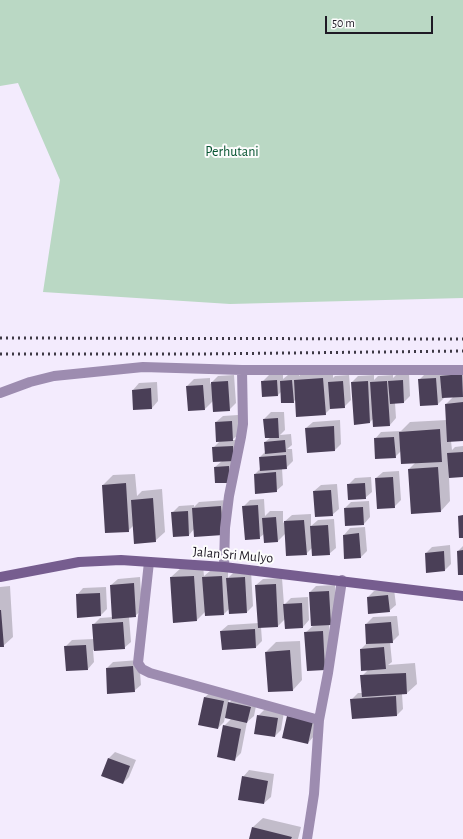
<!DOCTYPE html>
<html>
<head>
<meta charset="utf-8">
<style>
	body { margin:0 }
	#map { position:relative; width:463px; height:839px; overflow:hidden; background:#f3ebfd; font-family:"Alegreya Sans",sans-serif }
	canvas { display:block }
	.scale { position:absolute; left:325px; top:16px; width:108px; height:18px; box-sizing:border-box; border:2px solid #1f1a25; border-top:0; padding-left:5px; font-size:12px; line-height:14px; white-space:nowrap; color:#1f1a25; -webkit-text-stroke:3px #fcfcfc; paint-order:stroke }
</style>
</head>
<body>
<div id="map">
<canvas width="463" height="839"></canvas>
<div class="scale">50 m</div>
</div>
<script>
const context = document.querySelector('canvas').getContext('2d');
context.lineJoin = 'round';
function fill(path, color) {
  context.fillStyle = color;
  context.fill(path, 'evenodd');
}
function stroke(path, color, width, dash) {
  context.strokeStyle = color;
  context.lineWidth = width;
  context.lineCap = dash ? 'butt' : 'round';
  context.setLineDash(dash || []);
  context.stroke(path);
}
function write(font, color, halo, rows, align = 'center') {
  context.font = font + ' "Alegreya Sans",sans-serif';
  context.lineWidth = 4;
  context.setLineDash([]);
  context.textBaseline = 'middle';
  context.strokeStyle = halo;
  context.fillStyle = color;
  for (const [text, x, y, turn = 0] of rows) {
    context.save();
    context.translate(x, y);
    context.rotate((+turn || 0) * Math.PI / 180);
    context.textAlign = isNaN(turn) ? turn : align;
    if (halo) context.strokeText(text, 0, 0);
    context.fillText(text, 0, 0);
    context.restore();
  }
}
fill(new Path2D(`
	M0,0H463V298L230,304L43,292L60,180L18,83L0,86Z`), '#bad8c4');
fill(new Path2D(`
	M333,368V378L335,376L349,375L351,400L344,407L331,408L325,414L296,399L293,402L282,391L278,395L263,381L269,375L283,374V379L288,375L299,374V376L305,370Z
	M463,369V440L451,441L452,450L455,447L463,446V476L449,477L450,501L441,511L409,469L416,462L401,451L395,457L375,439L381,432L401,431L410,422L447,420L446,404L453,397H445L438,404L420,379L426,373Z
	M409,374L410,396L404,402L395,403L396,418L390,425L374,418L370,422L352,382L358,376L374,375V380L378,376L393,375V378L396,375Z
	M234,375L236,403L229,410L213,401L205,409L187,386L194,379L210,378V384L218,376Z
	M157,382L158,401L152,408L133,390L139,383Z
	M271,412H284L285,430L280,435L291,434L292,445L287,449H292L293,461L286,468H282L283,485L276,491L255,474L261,468L260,457L266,451L265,442L271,437L264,419Z
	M238,415L239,434L232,440H239L236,475L215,467L222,461L213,448L220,441L216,422L223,416Z
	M340,420L341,444L335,450L306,428L313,422Z
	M399,471L401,500L394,507L376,478L383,472Z
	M135,474L137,496L142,491L162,489L165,532L155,541L134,525L128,531L103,485L113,475Z
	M371,477L372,492L365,498L348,485L355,478Z
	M337,484L339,509L332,515L314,491L321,485Z
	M264,499L265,516L270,511H283V523L292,515L311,514V526L318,520L334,519L336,548L329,554L313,547L306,554L286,533L278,541L264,534L259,538L243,507L250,500Z
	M227,500L229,528L194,529L189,535L172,513L179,506L194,505V507L199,502Z
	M369,501L370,517L364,524L345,508L351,502Z
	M365,527L367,551L361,557L345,558L344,535L350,528Z
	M450,545L451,564L445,570L426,553L432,547Z
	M463,546V574L458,551Z
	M203,566L204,576L210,571L228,570V578L234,572L251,571L253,606L247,612L229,609L224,614L205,612L197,620L171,577L181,568Z
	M140,577L142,610L135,616L129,617L131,642L124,648L93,650L94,662L88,669L65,647L72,640L94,639L93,625L100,618L113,617L111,585L118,579Z
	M282,578L284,605L291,598L308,597L309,620L303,627L285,619L278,626L261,627L262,641L256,647L221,631L228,625L259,623L256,585L263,579Z
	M335,585L337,617L329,624L331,663L325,669L305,633L314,625L310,592L316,586Z
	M10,586L13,637L3,646H0V587Z
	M106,587L107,609L101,615L77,595L83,588Z
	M394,589L396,605L389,611L368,597L374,591Z
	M397,616L399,635L392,642H390L392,662L388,665L415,663L417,684L407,693L402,694L403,709L397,715L352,699L358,693H363L362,676L368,670L361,649L367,643L366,624L373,617Z
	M300,641L302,680L293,690L266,652L276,642Z
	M139,660L141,685L134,691L107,668L113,662Z
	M212,691L230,695L228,704L236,696L257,701L254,716L247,722L241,753L234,760L224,726L231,719L225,717L224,722L218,728L199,724L205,697Z
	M265,709L284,712L281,730L275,736L258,716Z
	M294,710L319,715L314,736L308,743Z
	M115,752L136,760L129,777L123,783L108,759Z
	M249,770L274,774L271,797L264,803L243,777Z
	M263,818L301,827L298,839H250L253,827Z`), '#0003');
fill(new Path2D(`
	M462,374L463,397L442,398L440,376Z
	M323,378L326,415L296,417L294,380Z
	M436,378L438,405L420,406L418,379Z
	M277,380L278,396L262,397L261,381Z
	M292,380L294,403H281L280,381Z
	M403,380L404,403L390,404L388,381Z
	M228,381L230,411L213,412L211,382Z
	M343,381L345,408L330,409L328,382Z
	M368,381L370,423L354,425L351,382Z
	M387,381L390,426L373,427L370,382Z
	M203,385L205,410L188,411L186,386Z
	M151,388L152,409L133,410L132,390Z
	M463,402V441L447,442L445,404Z
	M278,418L279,438H265L263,419Z
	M232,421L233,441L216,442L215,422Z
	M334,426L335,451L307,453L305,428Z
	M440,429L442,462L401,464L399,432Z
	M394,437L396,458L375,459L374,438Z
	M285,440L286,452L265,454L264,442Z
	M233,446L234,461L213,462L212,447Z
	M463,452V477L449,478L447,453Z
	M286,455L287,469L260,471L259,457Z
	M229,466L230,483H215L214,467Z
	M438,467L441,512L411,514L408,469Z
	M276,472L277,492L255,494L254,474Z
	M393,477L395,508L377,509L375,478Z
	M126,483L129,532L105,533L102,485Z
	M365,483L366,499L348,500L347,484Z
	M331,490L333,516L315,517L313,491Z
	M153,498L156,542L134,544L131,500Z
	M258,505L260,539L245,540L242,506Z
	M221,506L223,535L194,537L192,508Z
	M363,507L364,525L345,526L344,508Z
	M188,511L189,536L173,537L171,512Z
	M463,515V538H459L458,516Z
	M276,517L278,542L264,543L262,518Z
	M304,520L307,555L286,556L284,521Z
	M328,525L330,555L312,556L310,526Z
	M359,533L361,558L344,559L343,535Z
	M463,550V575H458L457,551Z
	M444,551L445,571L426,573L425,553Z
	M194,576L197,621L173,623L170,577Z
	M222,576L224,615L205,616L202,577Z
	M245,577L247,613L229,614L226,578Z
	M134,583L136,617L112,619L110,585Z
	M276,584L278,627L258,628L255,585Z
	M329,591L331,625L311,626L309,592Z
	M100,593L101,616L77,618L76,594Z
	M388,595L390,612L368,614L367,597Z
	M302,603L303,628L285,629L283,604Z
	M0,610H1L4,647H0Z
	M123,622L125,649L94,651L92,624Z
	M391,622L393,643L366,644L365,624Z
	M255,629L256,648L222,650L220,631Z
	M323,631L325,670L307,671L304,632Z
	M86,645L88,670L66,671L64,646Z
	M384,647L386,669L361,671L360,649Z
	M290,650L293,691L268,692L265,652Z
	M133,666L135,692L107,694L106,668Z
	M406,673L407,694L362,697L360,675Z
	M396,696L397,716L352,719L350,699Z
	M204,697L224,701L218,729L198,725Z
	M228,702L251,707L247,723L225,718Z
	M257,715L278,718L275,737L254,734Z
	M287,716L313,721L308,744L282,738Z
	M223,725L241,729L235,761L217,757Z
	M108,758L130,766L123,784L101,776Z
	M242,776L268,781L264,804L238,800Z
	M252,827L292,837L291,839H249Z`), '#4a3f57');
stroke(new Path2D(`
	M0,393L30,382L54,376L143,367L242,370H463
	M149,562L138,663L142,669L150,673L319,720
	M224,567L225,528L229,496L241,437L243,424L242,370
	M307,839L314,794L319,720L328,673L342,580`), '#9d8cb0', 10);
stroke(new Path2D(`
	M0,577L79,562L121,560L224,567L463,596`), '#765d8f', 10);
stroke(new Path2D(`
	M0,338L463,339
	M0,354H200L463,351`), '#3d3844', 3, [2, 4]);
write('14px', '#065431', '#fcfcfc', [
	["Perhutani",232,152]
]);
write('14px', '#1f1a25', '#fcfcfc', [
	["Jalan Sri Mulyo",233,555,5]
]);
</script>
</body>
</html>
